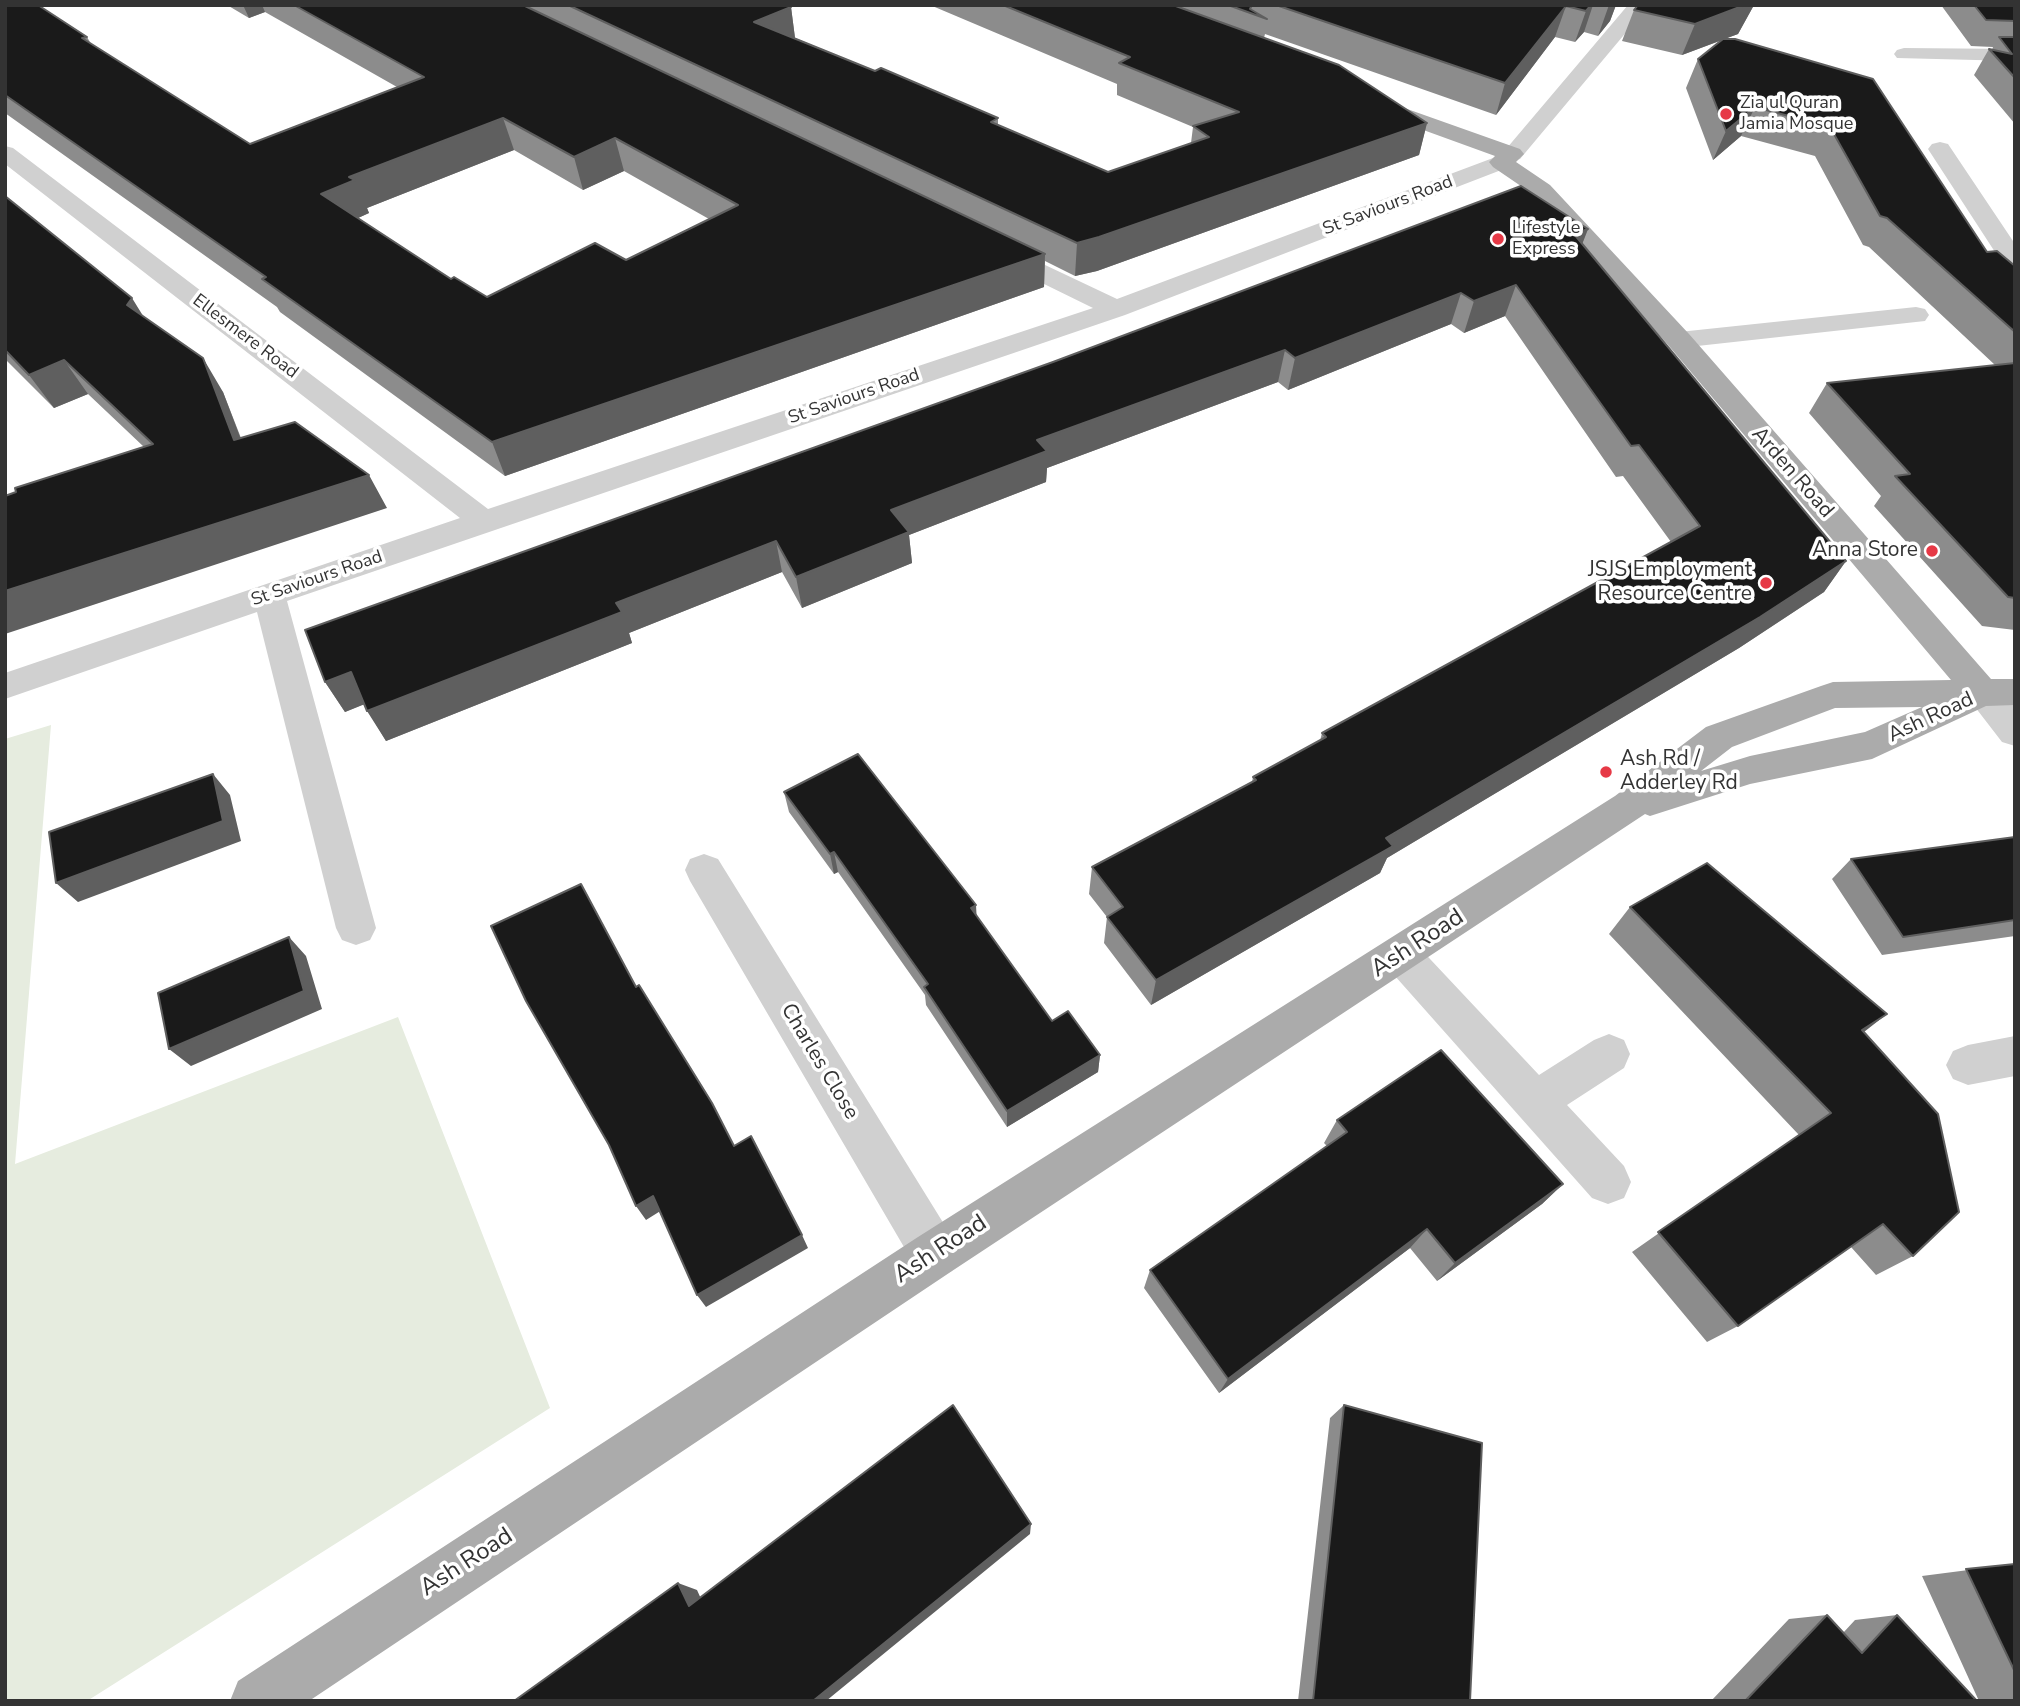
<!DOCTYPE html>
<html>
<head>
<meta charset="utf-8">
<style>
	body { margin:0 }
	#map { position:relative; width:2020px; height:1706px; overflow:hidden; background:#fff; font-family:"Nunito Sans",sans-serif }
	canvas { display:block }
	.frame { position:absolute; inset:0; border:7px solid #333; pointer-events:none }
</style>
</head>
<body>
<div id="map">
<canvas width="2020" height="1706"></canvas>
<div class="frame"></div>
</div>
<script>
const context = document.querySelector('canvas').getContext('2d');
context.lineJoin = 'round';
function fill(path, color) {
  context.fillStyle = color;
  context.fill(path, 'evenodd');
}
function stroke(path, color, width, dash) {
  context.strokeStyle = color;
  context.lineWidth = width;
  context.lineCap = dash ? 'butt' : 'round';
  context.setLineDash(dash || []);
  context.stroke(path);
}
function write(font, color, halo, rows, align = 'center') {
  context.font = font + ' "Nunito Sans",sans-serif';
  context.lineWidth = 7;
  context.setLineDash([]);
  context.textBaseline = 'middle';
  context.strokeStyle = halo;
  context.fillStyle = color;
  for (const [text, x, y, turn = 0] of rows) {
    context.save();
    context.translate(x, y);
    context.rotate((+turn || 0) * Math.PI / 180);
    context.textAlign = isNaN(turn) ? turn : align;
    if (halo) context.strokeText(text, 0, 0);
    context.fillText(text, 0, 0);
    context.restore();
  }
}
fill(new Path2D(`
	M51,725L15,1164L398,1017L550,1408L87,1701H5V739Z`), '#e6ecdf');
fill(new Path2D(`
	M1628,5H1649L1520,159L1512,161L1509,167L1125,315L287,601L376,928L370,940L356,945L342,940L336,928L257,612L5,699V673L460,518L5,164V146L13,148L488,509L1093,308L989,257L985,252L989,247L998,244L1007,247L1117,299L1501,155Z
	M1904,48L2015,49V61L1897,58L1894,54L1897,50Z
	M1940,142L1948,144L2015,244V272L2006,269L1928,149L1932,144Z
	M1916,307L1925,309L1929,315L1925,321L1679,348L1669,346L1665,340L1669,334L1679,332Z
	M1983,681L1995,685L2015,707V746L2002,742L1965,694L1971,685Z
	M704,854L718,859L952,1237L959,1254L952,1271L935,1278L918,1271L690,881L685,870L690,859Z
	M1401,937L1415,943L1539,1075L1594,1040L1609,1034L1624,1040L1630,1054L1624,1068L1567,1105L1624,1166L1631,1182L1624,1198L1608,1204L1592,1198L1387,967L1381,955L1387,943Z
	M2015,1036V1076L1968,1085L1953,1079L1946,1065L1953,1051L1968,1045Z`), '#d0d0d0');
fill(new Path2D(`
	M1379,99L1520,149L1524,154L1516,162L1550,185L1689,334L1991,679H2015V705L1986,706L1872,759L1750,784L1650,816L1645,814L952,1271L309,1701H230L238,1681L918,1237L1615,796L1706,727L1821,686L1833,682L1951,680L1669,346L1534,195L1493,167L1489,162L1495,156L1371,111L1368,106L1371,101ZM1922,707L1865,732L1750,756L1701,771L1732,747L1835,708Z`), '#ababab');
fill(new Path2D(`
	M5,5L87,37L91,44L250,144L397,87L265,12L249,18L227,5H787L791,7L795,38L875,71L998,118V125L1108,172L1191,143L1193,127L1117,95V84L930,5H1616L1610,21L1598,36L1584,32L1575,42L1555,37L1496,115L1265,34L1264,38L1427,123L1419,155L1097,271L1075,276L1045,261L1044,287L505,476L280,312L277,307L5,113ZM514,150L583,190L624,171L709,219L626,260L487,297L451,279L358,218L369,213L367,208Z
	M1638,5H1754L1738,34L1724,39L1987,252L2015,266V630L1982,626L1874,506L1881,496L1809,413L1827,383L1995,365L1869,247L1863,245L1815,156L1741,136L1713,160L1686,88L1698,59L1722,40L1682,55L1622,41L1634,10Z
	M1941,5H2015V124L1974,75L1989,49L1992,50L1993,47L1971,46Z
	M5,196L144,317L223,392L241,438L387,508L144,447L88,394L54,408L5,359Z
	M1588,229L1582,244L1846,561L1824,592L1739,648L1387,858L1380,873L1151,1005L1104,943L1107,917L1089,894L1092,867L1252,782L1253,777L1320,741L1322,733L1671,542L1623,476L1616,477L1505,316L1464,333L1451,324L1288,390L1278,382L1047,468L1046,482L909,535L912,563L802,608L782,572L629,633L632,643L386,741L364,704L345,712L325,682Z
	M784,792L977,916L1052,1021L1100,1055L1098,1072L1007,1127L926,1005L925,995L838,872L834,874L789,812Z
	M2015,837V936L1882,955L1832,879L1851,859Z
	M1630,907L1864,1033L1913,1256L1876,1275L1851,1247L1738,1326L1707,1342L1632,1252L1799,1135L1609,934Z
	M1337,1120L1563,1184L1542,1204L1437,1281L1410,1248L1219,1393L1144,1288L1150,1270L1327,1146L1324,1143Z
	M1344,1405L1470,1701H1298L1330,1418Z
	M2015,1564V1701H1979L1922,1576Z
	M1827,1615L1843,1633L1855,1620L1897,1615L1977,1701H1711L1789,1619Z`), '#8c8c8c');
fill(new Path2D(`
	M243,5H262L265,12L249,18Z
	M1591,5H1593L1584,32L1575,42L1586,11Z
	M1609,5H1616L1610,21L1598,36Z
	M1745,5H1754L1738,34L1682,55L1695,24Z
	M1566,6L1555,37L1496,115L1505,83Z
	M791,7L795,38L754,22Z
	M1755,107L1741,136L1713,160L1726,131Z
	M503,118L514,150L367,208L369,213L336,228L321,194L349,177Z
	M1427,123L1419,155L1097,271L1075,276L1077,243Z
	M615,138L624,171L583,190L574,157Z
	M1588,229L1576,260L1574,234Z
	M1045,254L1044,287L505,476L492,442Z
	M1516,285L1505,316L1464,333L1474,301Z
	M1461,293L1451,324L1288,390L1295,358Z
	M132,298L153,332L127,305Z
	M1285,350L1278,382L1047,468L1046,482L909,535L912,563L802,608L796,577L891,510L1037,440Z
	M203,358L223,392L254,474L234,440Z
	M64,360L88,394L54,408L29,375Z
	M369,475L387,508L5,634V591Z
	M776,541L782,572L629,633L632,643L386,741L367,711L616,603Z
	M1846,561L1824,592L1739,648L1387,858L1380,873L1151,1005L1156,980L1386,838Z
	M351,672L370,702L345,712L325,682Z
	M213,774L230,795L241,841L78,902L56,883Z
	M834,852L838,872L834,874L830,854Z
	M976,905L977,924L971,908Z
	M289,937L306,956L322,1009L191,1066L169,1049Z
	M1887,1014L1855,1039L1862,1030Z
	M1100,1055L1098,1072L1007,1127V1111Z
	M1563,1184L1542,1204L1437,1281L1455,1263Z
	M653,1196L662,1210L646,1220L636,1206Z
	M1427,1229L1410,1248L1219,1393L1228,1379Z
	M802,1235L808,1248L706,1307L697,1295Z
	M1031,1524L1030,1534L826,1701H813Z
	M678,1583L697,1590L707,1612L689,1606Z`), '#5f5f5f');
const building = new Path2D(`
	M5,5H38L87,37L82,38L250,144L424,77L294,5H523L1045,254L492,442L262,279L266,277L5,95ZM503,118L574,157L615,138L738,205L626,260L595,243L487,297L454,277L451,279L321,194L355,180L349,177Z
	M568,5H787L791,7L754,22L875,71L881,68L998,118L991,122L1108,172L1209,137L1193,126L1239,112L1119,63L1130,57L1003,5H1173L1339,65L1427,123L1099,237L1077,243Z
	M1228,5H1252L1250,9L1267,19Z
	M1276,5H1591L1586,11L1566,6L1505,83Z
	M1638,5H1745L1695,24L1634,10Z
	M1974,5H2015V21L1986,20Z
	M1999,37H2015V78L1989,49L2012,54Z
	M1723,39H1735L1873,79L1987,252L1997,251L2015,266V332L1887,218L1880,216L1830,127L1755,107L1726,131L1698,59Z
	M1521,186L1588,229L1574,234L1846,561L1760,617L1386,838L1393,846L1156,980L1107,917L1123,907L1092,867L1256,780L1253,777L1326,737L1322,733L1700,526L1639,445L1631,446L1516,285L1474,301L1461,293L1295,358L1285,350L1037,440L1047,451L891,510L909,532L796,577L776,541L616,603L622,612L367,711L351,672L325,682L305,630L1053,362Z
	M5,196L132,298L127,305L203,358L234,440L295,422L369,475L5,591V496L16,492L15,488L153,444L64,360L29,375L5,350Z
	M2015,363V598L2008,597L1895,476L1910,474L1827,383Z
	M858,754L976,905L971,908L1052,1021L1068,1011L1100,1055L1007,1111L924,987L928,984L834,852L830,854L784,792Z
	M213,774L223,821L56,883L49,832Z
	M2015,837V920L1903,937L1851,859Z
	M1707,863L1887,1014L1862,1030L1938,1114L1959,1212L1913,1256L1883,1224L1738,1326L1658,1232L1831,1113L1630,907Z
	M581,884L636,987L639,985L712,1103L734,1146L751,1136L802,1235L697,1295L653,1196L636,1206L609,1145L526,1001L491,926Z
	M289,937L304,991L169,1049L158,993Z
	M1441,1050L1563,1184L1455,1263L1427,1229L1228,1379L1150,1270L1347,1132L1337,1120Z
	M953,1405L1031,1524L813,1701H514L678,1583L689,1606Z
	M1344,1405L1482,1443L1470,1701H1313Z
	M2015,1564V1672L1966,1569Z
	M1827,1615L1862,1653L1897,1615L1977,1701H1745Z`);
fill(building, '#1a1a1a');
stroke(building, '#5f5f5f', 2);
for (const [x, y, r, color] of [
	[1726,114,7,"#e63946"],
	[1498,239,7,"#e63946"],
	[1932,551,7,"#e63946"],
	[1766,583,7,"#e63946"],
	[1606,772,7,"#e63946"]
]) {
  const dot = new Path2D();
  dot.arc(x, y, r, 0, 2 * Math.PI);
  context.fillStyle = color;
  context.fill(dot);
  stroke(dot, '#fff', 2.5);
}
write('18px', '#333', '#fff', [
	["Zia ul Quran",1740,104],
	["Jamia Mosque",1740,125],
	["Lifestyle",1512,229],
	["Express",1512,250]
], 'left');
write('18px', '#333', '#fff', [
	["St Saviours Road",1388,206,-21],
	["Ellesmere Road",245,337,37],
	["St Saviours Road",854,397,-19],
	["St Saviours Road",317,579,-19]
]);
write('21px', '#333', '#fff', [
	["Arden Road",1792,473,49],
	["Ash Road",1931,718,-25],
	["Charles Close",819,1062,59]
]);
write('21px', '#333', '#fff', [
	["Anna Store",1918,551],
	["JSJS Employment",1752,571],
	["Resource Centre",1752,595],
	["Ash Rd /",1620,760,"left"],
	["Adderley Rd",1620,784,"left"]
], 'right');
write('24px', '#333', '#fff', [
	["Ash Road",1418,944,-33],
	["Ash Road",941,1250,-33],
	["Ash Road",467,1563,-33]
]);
</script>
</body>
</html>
